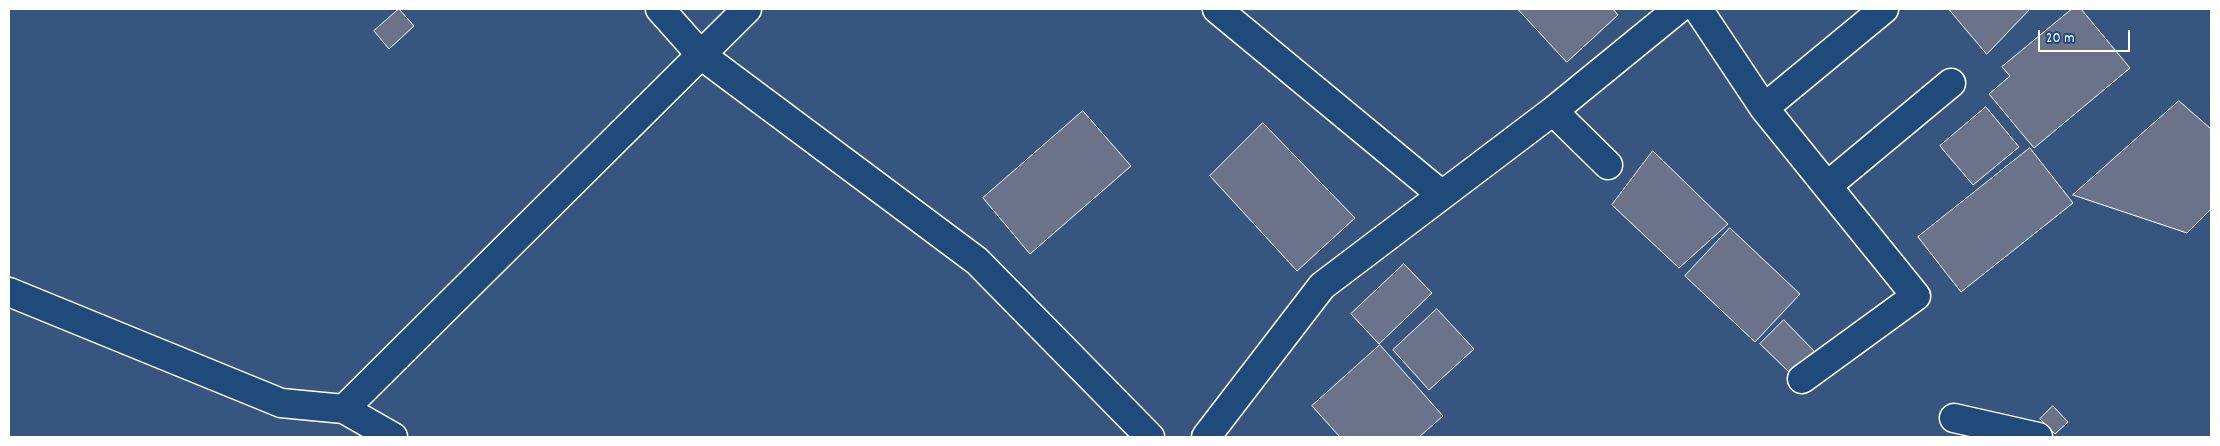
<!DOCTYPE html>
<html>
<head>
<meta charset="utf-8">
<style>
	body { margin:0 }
	#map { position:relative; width:2220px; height:446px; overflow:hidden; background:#36567f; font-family:Dekko,sans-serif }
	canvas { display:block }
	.frame { position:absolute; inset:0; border:10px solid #fff; pointer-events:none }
	.scale { position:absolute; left:2038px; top:30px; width:92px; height:22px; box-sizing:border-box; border:2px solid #fff; border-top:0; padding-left:6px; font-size:15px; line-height:18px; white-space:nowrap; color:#fff; -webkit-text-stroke:4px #1f4a7a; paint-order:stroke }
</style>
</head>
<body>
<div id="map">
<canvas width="2220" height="446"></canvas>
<div class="frame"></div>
<div class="scale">20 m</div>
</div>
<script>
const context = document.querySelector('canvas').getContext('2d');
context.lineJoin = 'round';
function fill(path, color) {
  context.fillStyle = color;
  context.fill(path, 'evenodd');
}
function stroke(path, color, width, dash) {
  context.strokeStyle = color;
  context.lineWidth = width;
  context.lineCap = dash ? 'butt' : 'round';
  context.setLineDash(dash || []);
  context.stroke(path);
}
const building = new Path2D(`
	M399,9L414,26L389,49L374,31Z
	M1518,9H1613L1618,15L1567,62Z
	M1949,9H2030L1987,54Z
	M2072,9H2081L2130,68L2034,148L1989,94L2010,76L2002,67Z
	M2179,101L2211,129V209L2187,233L2073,195Z
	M1986,107L2019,147L1973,185L1940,146Z
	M1083,111L1131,166L1030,254L983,198Z
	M1263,123L1355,218L1297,271L1210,176Z
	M2030,148L2073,203L1961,292L1918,237Z
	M1653,151L1728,224L1679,268L1612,205Z
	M1730,228L1800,294L1755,342L1685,276Z
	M1404,264L1432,293L1379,344L1351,314Z
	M1437,309L1474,349L1429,390L1393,350Z
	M1784,320L1815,352L1790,373L1760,344Z
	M1380,345L1443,416L1419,437H1340L1312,406Z
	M2053,406L2068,422L2055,434L2040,419Z`);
fill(building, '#6a738a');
stroke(building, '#fff', 1);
const minor = new Path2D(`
	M660,9L701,55L977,261L1150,437
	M1217,9L1442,195
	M1698,9L1764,108L1916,296L1802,379
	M1764,108L1884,9
	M1553,111L1608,165
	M1827,186L1951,83
	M9,292L281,403L344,409L393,437
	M344,409L747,9
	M1954,418L2038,437
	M1206,437L1322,286L1553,111L1678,9`);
stroke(minor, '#fff', 31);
stroke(minor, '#1f4a7a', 28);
</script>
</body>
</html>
